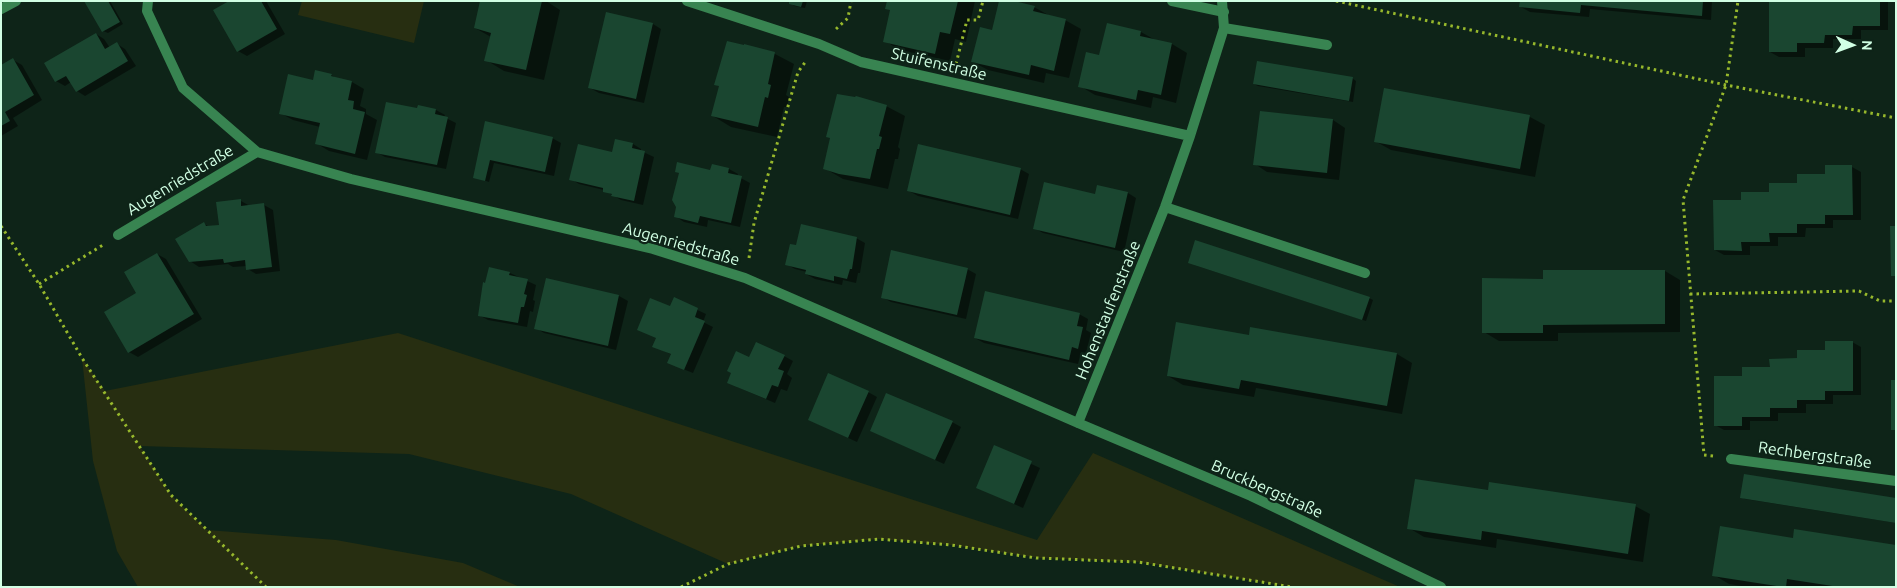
<!DOCTYPE html>
<html>
<head>
<meta charset="utf-8">
<style>
	body { margin:0 }
	#map { position:relative; width:1897px; height:588px; overflow:hidden; background:#0e2418; font-family:Ubuntu,sans-serif }
	canvas { display:block }
	.frame { position:absolute; inset:0; border:2px solid #d1ffe4; pointer-events:none }
	.north { position:absolute; left:1827px; top:20px; width:50px; height:50px; -webkit-text-stroke:4px #0e2418; paint-order:stroke; rotate:92deg; font-size:14px; font-weight:700; line-height:20px; text-align:center; color:#d1ffe4 }
	.north::after { content:''; display:block; margin:auto; width:18px; height:22px; background:#d1ffe4; clip-path:polygon(50% 0,100% 100%,50% 72%,0 100%) }
</style>
</head>
<body>
<div id="map">
<canvas width="1897" height="588"></canvas>
<div class="frame"></div>
<div class="north">N</div>
</div>
<script>
const context = document.querySelector('canvas').getContext('2d');
context.lineJoin = 'round';
function fill(path, color) {
  context.fillStyle = color;
  context.fill(path, 'evenodd');
}
function stroke(path, color, width, dash) {
  context.strokeStyle = color;
  context.lineWidth = width;
  context.lineCap = dash ? 'butt' : 'round';
  context.setLineDash(dash || []);
  context.stroke(path);
}
function write(font, color, halo, rows, align = 'center') {
  context.font = font + ' Ubuntu,sans-serif';
  context.lineWidth = 4.5;
  context.setLineDash([]);
  context.textBaseline = 'middle';
  context.strokeStyle = halo;
  context.fillStyle = color;
  for (const [text, x, y, turn = 0] of rows) {
    context.save();
    context.translate(x, y);
    context.rotate((+turn || 0) * Math.PI / 180);
    context.textAlign = isNaN(turn) ? turn : align;
    if (halo) context.strokeText(text, 0, 0);
    context.fillText(text, 0, 0);
    context.restore();
  }
}
fill(new Path2D(`
	M302,1H424L414,43L298,15Z
	M398,333L1037,540L1093,453L1400,587H1292L1138,562L1039,558L951,545L879,539L801,546L728,564L571,494L409,454L140,446L171,495L207,530L336,540L463,563L520,587H138L117,551L93,461L82,358L105,391Z`), '#272e11');
fill(new Path2D(`
	M86,1H110L123,24L108,33L103,31Z
	M232,1H266L285,34L247,56L238,51Z
	M481,1H546L560,10L544,80L504,71L486,60L491,37L475,28Z
	M789,1H807L805,8L794,6Z
	M888,1H975L966,42L955,39L950,61L900,50L885,41L891,11Z
	M1521,1H1712L1711,20L1590,9L1589,17L1530,12L1521,7Z
	M1798,1H1888V30H1861V39H1833V48H1805V57H1779L1770,52Z
	M1034,7L1050,16L1065,20L1081,29L1069,78L1046,73L1044,83L988,70L973,62L993,32Z
	M653,24L661,29L644,103L599,93L590,88Z
	M1108,24L1141,32L1157,41L1172,44L1187,53L1176,103L1153,97L1151,108L1095,95L1080,86L1100,57Z
	M96,34L104,39L110,48L117,44L125,49L136,66L85,96L77,91L71,82L65,86L56,81Z
	M746,45L775,54L794,64L786,95L789,97L787,107H784L777,137L731,127L713,116L720,86Z
	M13,60L22,65L42,100L13,118L18,126L1,136V67Z
	M331,75L338,79L352,82L364,89L360,106L366,109V114L377,120L367,160L329,151L316,143L320,127L293,120L280,113L314,81Z
	M1352,78L1356,81L1353,102L1258,86L1254,84Z
	M1385,89L1530,117L1545,125L1535,177L1391,150L1375,141Z
	M419,106L436,110L445,115L444,117L456,123L446,169L385,157L376,152L417,110Z
	M886,106L905,116L898,147L900,149L898,159H895L888,189L843,179L824,168Z
	M1333,120L1345,128L1339,180L1267,172L1255,164Z
	M552,138L561,143L554,176L494,163L489,182L474,177L479,156Z
	M633,144L641,149V151L654,157L643,205L621,200L604,190L579,184L571,179L613,154Z
	M713,166L729,169L738,174L737,176L750,183L740,227L708,220L707,227L684,222L675,216L680,174L676,171H711Z
	M1826,167H1852L1861,172V220H1833V228H1806L1805,237H1778V246H1750V255H1724L1715,250L1743,202L1826,175Z
	M1020,169L1029,174L1018,219L918,196L909,191Z
	M1128,193L1136,198L1124,252L1043,233L1034,228Z
	M241,201L250,206L264,205L273,210L280,271L256,274L248,269L247,266L233,267L228,264L199,267L190,261L204,224L210,227L220,226Z
	M856,238L865,243L860,273H858L856,283L843,280L842,285L815,279L806,274L807,272L795,269L786,264L797,247Z
	M157,254L166,259L202,319L138,357L129,352Z
	M1194,265L1369,298L1373,300L1366,321Z
	M967,269L976,274L966,319L891,302L882,297Z
	M1665,271L1680,280V332L1558,333V341H1499L1484,332L1545,280Z
	M510,273L536,285L533,300L535,301L533,312L530,311L527,327L488,320L479,315L486,284Z
	M547,279L619,296L628,301L616,350L544,333L536,328Z
	M674,299L706,314L703,322L713,327L693,373L678,367L672,355L654,346Z
	M1079,314L1088,319L1086,330L1091,333L1086,353L1081,352L1078,364L984,343L975,338Z
	M1250,337L1397,354L1412,363L1402,414L1256,388L1254,397L1183,385L1168,376Z
	M1852,342L1861,347V395H1833V404H1806V413H1778V421H1750V430H1724L1715,425L1743,377Z
	M784,356L793,361L787,374L792,378L787,391L781,389L775,403L737,387L733,373L750,358Z
	M868,392L877,397L857,442L809,420Z
	M952,422L961,427L944,464L871,431Z
	M995,447L1040,468L1023,508L987,492Z
	M1489,492L1635,506L1650,514L1643,562L1497,539L1496,548L1424,537L1409,528Z
	M1741,497L1896,500V523L1745,499Z
	M1721,527L1896,587H1747L1729,584L1714,575Z`), '#0007');
fill(new Path2D(`
	M84,1H108L120,22L102,32Z
	M229,1H261L277,29L237,52L213,10Z
	M480,1H542L526,70L484,61L491,33L474,28Z
	M789,1H803L801,7L789,4Z
	M887,1H958L950,34L940,32L935,54L883,42L890,10L885,9Z
	M999,1H1014L1035,6L1033,11L1066,19L1054,71L1031,65L1029,75L971,62L980,27L992,30Z
	M1520,1H1703L1702,16L1581,5L1580,13L1519,7Z
	M1797,1H1880V26H1853L1852,35H1825L1824,43H1797V52H1769V2Z
	M606,12L653,23L636,99L588,88Z
	M1107,23L1141,31L1140,36L1172,43L1161,95L1138,90L1136,100L1078,87L1086,52L1099,55Z
	M96,33L105,49L117,42L128,61L76,92L66,76L55,82L44,63Z
	M727,41L744,45V44L775,52L768,84L771,85L768,98L765,97L758,127L711,116L719,86L714,85Z
	M13,58L34,95L5,112L10,121L1,126V65Z
	M1257,61L1353,77L1349,101L1253,84Z
	M315,70L332,74L331,76L352,81L348,100L354,101L353,109L365,112L355,154L315,144L320,123L279,114L288,74L313,80Z
	M1384,88L1530,115L1520,169L1374,142Z
	M837,94L855,97L856,96L887,105L879,136L882,137L879,149H877L870,179L839,174L823,169L830,138L826,137Z
	M386,102L417,108L418,105L436,109L435,114L448,117L437,165L375,153Z
	M1260,111L1333,119L1327,173L1253,165Z
	M485,121L553,137L545,172L490,160L485,181L473,178Z
	M615,139L633,143L632,148L645,151L634,201L611,196L612,194L603,192V188L569,180L578,144L612,152Z
	M918,144L1021,168L1010,215L907,191Z
	M677,162L710,170L712,164L729,168L728,173L742,176L731,223L700,216L698,223L674,217L676,207L672,200L679,173L675,172Z
	M1825,165H1852L1853,215H1825V224H1797V233H1769L1770,242H1741L1742,251L1714,250L1713,200H1741V192H1769V183H1797V174H1825Z
	M1044,182L1095,194L1097,185L1128,192L1115,248L1033,229Z
	M241,199V206L264,203L272,267L246,270L245,260L224,263L223,259L189,262L175,239L204,222L206,226L219,225L216,202Z
	M801,224L857,237L852,269H850L847,279L834,276V281L805,274L806,270L785,265L790,244L796,245Z
	M1890,226H1896V276H1891Z
	M1195,240L1370,297L1362,320L1188,263Z
	M891,250L968,268L957,315L881,298Z
	M157,253L194,314L128,353L104,312L136,293L124,272Z
	M489,267L510,272L509,275L528,279L524,294L527,295L524,307H521L518,323L478,316L483,282L485,283Z
	M1543,270H1665V324L1543,325V333H1482V278L1543,279Z
	M546,278L619,295L608,346L534,329Z
	M985,291L1080,313L1077,326L1083,327L1078,349L1072,347L1069,360L974,338Z
	M674,297L698,308L695,317L705,321L684,370L667,363L671,354L652,347L656,338L637,330L650,298L670,306Z
	M1176,322L1249,335L1250,327L1397,353L1387,406L1241,380L1239,389L1167,376Z
	M1825,341H1853V391H1825V400H1797V408H1770V417H1742V426H1714V376H1742V367H1770L1769,359L1797,358V350H1825Z
	M756,342L785,355L778,369L784,371L778,387L772,385L766,399L727,383L731,373L727,371L736,351L749,357Z
	M828,373L869,391L848,438L808,420Z
	M1891,380H1896V430H1891Z
	M886,393L953,421L935,460L870,431Z
	M994,445L1032,461L1014,504L976,488Z
	M1744,474L1896,498V523L1740,498Z
	M1415,479L1488,490L1489,482L1636,504L1628,554L1482,531L1481,540L1407,529Z
	M1720,526L1793,538L1794,529L1896,545V587H1839L1787,579L1786,587H1783L1712,576Z`), '#1a4630');
stroke(new Path2D(`
	M1336,1L1726,85L1896,118
	M836,29L848,18L851,1
	M956,64L967,20H978L983,1
	M1,226L39,284L82,358L171,495L266,587
	M749,258L754,223L798,72L806,61
	M39,284L103,245
	M1690,294L1859,291L1880,301H1896
	M1713,456L1704,455L1683,200L1726,85L1738,1
	M681,587L728,564L801,546L879,539L951,545L1036,558L1138,562L1292,587`), '#97b82c', 3, [2.5, 4]);
stroke(new Path2D(`
	M1172,1L1224,12`), '#388451', 10);
stroke(new Path2D(`
	M148,1L147,11L183,88L257,152L351,179L653,249L745,278L1078,423L1251,496L1441,587
	M687,1L819,44L861,62L1190,136
	M1,9L16,1
	M1224,28L1327,45
	M1165,207L1365,273
	M118,235L257,152
	M1078,423L1165,207L1190,136L1224,28L1222,1
	M1731,459L1896,481`), '#388451', 10);
write('16px', '#d1ffe4', '#0e2418', [
	["Stuifenstraße",939,64,13],
	["Augenriedstraße",180,180,-31],
	["Augenriedstraße",681,244,16],
	["Hohenstaufenstraße",1108,310,-68],
	["Rechbergstraße",1815,455,8],
	["Bruckbergstraße",1267,489,24]
]);
</script>
</body>
</html>
